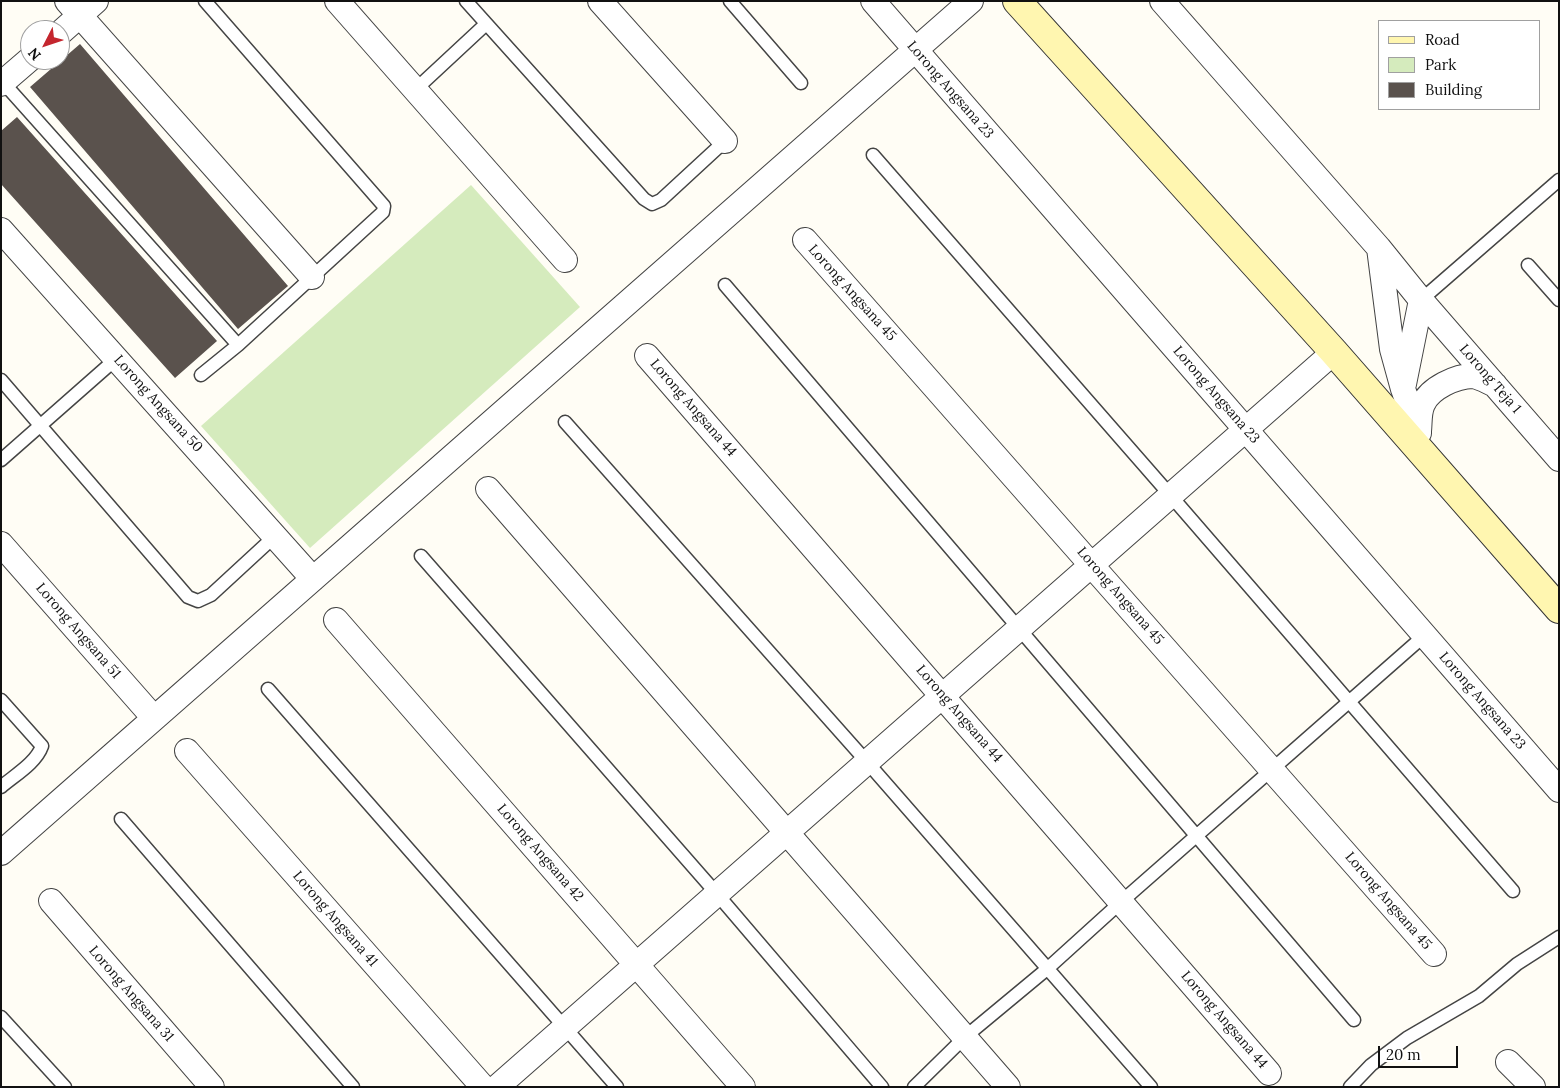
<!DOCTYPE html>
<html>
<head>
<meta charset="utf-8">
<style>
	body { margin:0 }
	#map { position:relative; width:1560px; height:1088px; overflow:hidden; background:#fffdf5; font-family:Lora,serif }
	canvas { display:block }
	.frame { position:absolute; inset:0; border:2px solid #111; pointer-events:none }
	.legend { position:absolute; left:1378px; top:20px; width:162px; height:90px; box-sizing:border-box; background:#fff; border:1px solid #a0a0a0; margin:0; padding:6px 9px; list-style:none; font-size:15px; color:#111 }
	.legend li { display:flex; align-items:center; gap:10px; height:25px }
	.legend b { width:25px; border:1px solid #a0a0a0 }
	.north { position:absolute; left:20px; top:20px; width:50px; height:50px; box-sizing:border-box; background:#fff; border:1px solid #a0a0a0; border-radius:50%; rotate:229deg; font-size:14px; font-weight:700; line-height:20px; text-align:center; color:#111 }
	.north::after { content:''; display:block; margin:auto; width:18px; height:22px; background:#c4262e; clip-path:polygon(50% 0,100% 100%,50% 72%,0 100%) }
	.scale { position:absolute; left:1378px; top:1046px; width:80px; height:22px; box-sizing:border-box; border:2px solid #111; border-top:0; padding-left:6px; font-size:15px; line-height:18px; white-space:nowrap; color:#111; -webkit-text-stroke:4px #fff; paint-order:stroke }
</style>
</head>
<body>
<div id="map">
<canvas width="1560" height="1088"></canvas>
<div class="frame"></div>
<ul class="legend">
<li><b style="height:6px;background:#fff6b0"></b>Road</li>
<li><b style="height:14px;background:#d5ebbd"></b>Park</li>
<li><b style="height:14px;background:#5a524d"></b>Building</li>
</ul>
<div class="north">N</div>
<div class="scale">20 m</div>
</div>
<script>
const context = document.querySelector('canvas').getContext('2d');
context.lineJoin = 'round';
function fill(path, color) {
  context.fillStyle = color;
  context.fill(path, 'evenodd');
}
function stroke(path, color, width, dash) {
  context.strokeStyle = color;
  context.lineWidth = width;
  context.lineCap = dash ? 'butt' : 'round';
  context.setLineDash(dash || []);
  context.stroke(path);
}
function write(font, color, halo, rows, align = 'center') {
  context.font = font + ' Lora,serif';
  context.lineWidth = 5;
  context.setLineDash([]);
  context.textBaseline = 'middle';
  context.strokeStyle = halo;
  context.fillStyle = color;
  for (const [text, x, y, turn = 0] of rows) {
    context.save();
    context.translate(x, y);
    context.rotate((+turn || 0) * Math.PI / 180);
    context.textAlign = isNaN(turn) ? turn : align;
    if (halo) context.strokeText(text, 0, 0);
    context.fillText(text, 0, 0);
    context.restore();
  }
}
fill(new Path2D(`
	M471,185L580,307L310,548L201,426Z`), '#d5ebbd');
fill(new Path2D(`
	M80,44L288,286L238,329L30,87Z
	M17,117L217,341L175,378L1,184V131Z`), '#5a524d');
const lane = new Path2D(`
	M466,1L644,199L652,204L661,200L725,141
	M730,1L801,83
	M1,80L238,345
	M415,90L486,24
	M873,155L1171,496L1513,891
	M1528,265L1559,300
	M725,285L1354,1020
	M1421,300L1559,180
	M201,375L238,345L383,212L384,206L205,1
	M1,380L188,597L198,601L211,595L275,536
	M565,422L867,762L1151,1087
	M1,460L117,358
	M421,556L717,894L882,1087
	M268,689L617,1087
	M1,700L42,746C36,763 15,775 1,787
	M121,819L353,1087
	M1,1017L65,1087
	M914,1087L965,1037L1047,969L1121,902L1425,635
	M1350,1087L1371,1065L1407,1038L1479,996L1517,964L1559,937`);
const street = new Path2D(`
	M67,1L312,277
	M337,1L565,260
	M600,1L725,141
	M873,1L1559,790
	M1162,1L1379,248L1421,300L1559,459
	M60,33L96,1
	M1,84L30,59
	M1,230L313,579
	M805,240L1434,954
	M1379,248L1392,349L1403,389L1419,433
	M647,356L1269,1073
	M1404,384L1421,300
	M1419,431C1420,422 1419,412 1423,404C1430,388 1456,376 1473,376C1480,377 1488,382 1495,385
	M488,489L1008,1087
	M1,544L154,718
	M336,620L743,1087
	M187,751L483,1087
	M1,853L971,1
	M51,901L212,1087
	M1508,1062L1533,1087
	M497,1087L1334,352`);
const secondary = new Path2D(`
	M1017,1L1334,352L1559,609`);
stroke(lane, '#444', 15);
stroke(street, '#444', 26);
stroke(secondary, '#333', 30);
stroke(lane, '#fff', 12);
stroke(street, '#fff', 24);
stroke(secondary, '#fff6b0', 28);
write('14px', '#111', '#fff', [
	["Lorong Angsana 23",950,90,49],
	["Lorong Angsana 45",852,293,48],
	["Lorong Teja 1",1490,379,49],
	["Lorong Angsana 23",1216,395,49],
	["Lorong Angsana 50",158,404,48],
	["Lorong Angsana 44",693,408,49],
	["Lorong Angsana 45",1120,596,49],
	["Lorong Angsana 51",78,631,49],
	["Lorong Angsana 23",1482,701,49],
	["Lorong Angsana 44",959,714,49],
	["Lorong Angsana 42",540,853,49],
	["Lorong Angsana 45",1388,901,49],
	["Lorong Angsana 41",335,919,49],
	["Lorong Angsana 31",131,994,49],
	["Lorong Angsana 44",1224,1020,49]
]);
</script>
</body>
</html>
